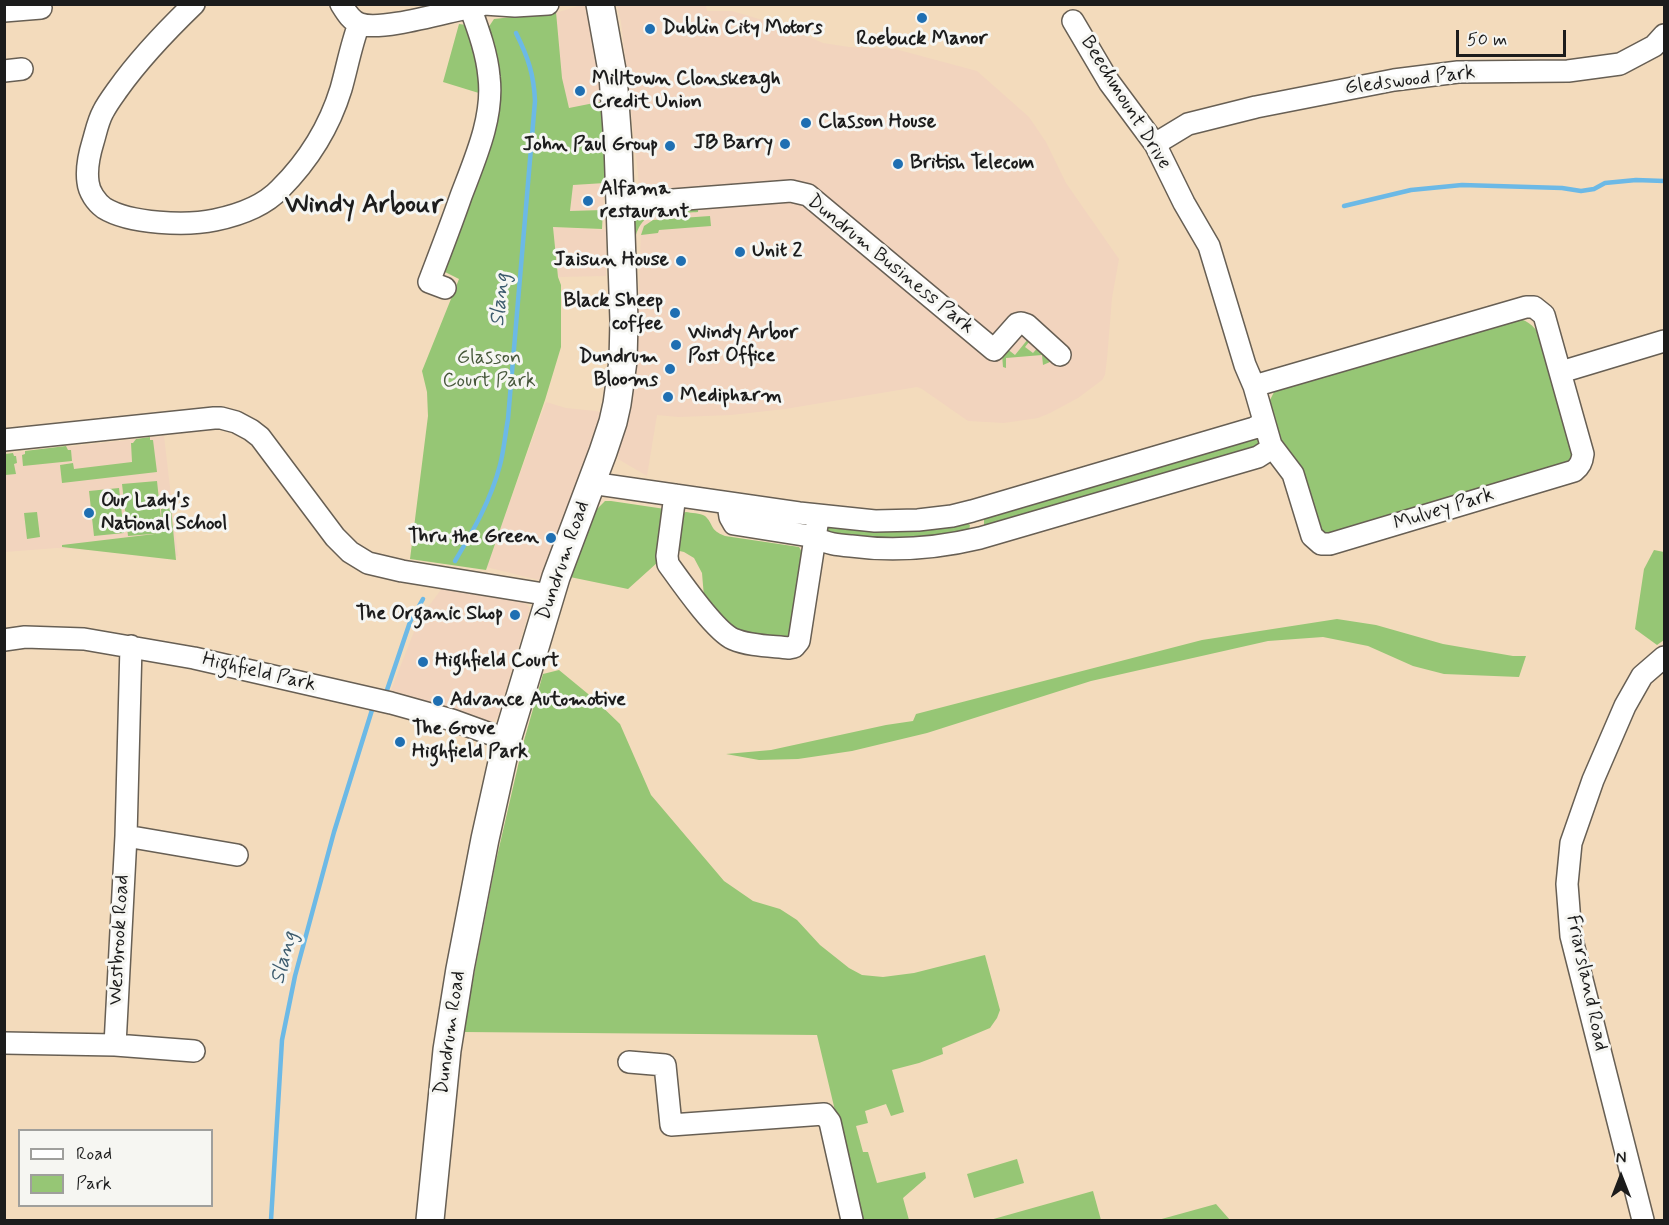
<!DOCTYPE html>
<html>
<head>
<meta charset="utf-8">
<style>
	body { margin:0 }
	#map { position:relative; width:1669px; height:1225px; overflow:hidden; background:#f3dbbc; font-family:Mynerve,sans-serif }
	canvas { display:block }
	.frame { position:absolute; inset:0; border:6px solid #1c1c1c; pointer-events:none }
	.legend { position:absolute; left:18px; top:1129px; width:195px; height:78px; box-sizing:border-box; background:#f6f6f2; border:2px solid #9f9f9c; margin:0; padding:8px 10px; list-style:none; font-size:18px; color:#1c1c1c }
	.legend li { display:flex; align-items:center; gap:12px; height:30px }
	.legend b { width:30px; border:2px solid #9f9f9c }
	.north { position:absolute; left:1591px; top:1147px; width:60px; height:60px; -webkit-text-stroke:4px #f6f6f2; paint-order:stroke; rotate:0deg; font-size:16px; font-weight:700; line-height:24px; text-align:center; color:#1c1c1c }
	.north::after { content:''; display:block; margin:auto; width:21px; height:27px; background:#1c1c1c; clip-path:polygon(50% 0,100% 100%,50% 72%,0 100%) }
	.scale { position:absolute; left:1456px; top:30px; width:110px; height:27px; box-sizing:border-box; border:3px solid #1c1c1c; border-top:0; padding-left:8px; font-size:18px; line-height:21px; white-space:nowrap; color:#1c1c1c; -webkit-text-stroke:4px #f6f6f2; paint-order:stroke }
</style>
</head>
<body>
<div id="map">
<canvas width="1669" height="1225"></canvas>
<div class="frame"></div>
<ul class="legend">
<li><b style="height:8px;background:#fff"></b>Road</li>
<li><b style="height:16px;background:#96c675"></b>Park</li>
</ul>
<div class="north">N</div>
<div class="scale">50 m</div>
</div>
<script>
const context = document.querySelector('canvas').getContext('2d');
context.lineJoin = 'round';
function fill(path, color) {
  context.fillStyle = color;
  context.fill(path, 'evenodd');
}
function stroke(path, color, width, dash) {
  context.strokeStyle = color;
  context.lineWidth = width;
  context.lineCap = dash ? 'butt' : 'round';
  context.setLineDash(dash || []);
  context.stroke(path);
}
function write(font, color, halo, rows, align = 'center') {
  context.font = font + ' Mynerve,sans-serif';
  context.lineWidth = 6;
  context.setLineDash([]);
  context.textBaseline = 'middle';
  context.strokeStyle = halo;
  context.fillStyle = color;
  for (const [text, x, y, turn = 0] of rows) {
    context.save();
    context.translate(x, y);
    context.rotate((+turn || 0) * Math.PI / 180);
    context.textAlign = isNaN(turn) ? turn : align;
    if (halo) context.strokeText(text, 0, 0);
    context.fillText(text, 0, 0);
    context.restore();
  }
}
fill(new Path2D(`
	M582,5H591L604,101L571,109L567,103L559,77L555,13Z
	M617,5H706L707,11H732L783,26L823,43L849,47L895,49L977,71L1029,117L1046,142L1066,183L1119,259L1112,298L1107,359L1105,375L1102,380L1078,398L1050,413L1038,418L1004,423L968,421L922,389L917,387L785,409L731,415L679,417L657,415L647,476L618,459L639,295L641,225L638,174L621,22Z
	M605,183L603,210L570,212L572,185Z
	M553,227L606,230V276L558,277Z
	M546,402L566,408L605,412L543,579L539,580L486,567Z
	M164,436L178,556L57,548L5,552V454Z
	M443,587L477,594L521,599L530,608L498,717L492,722L458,713L391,690L419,619Z`), '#f2d4be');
fill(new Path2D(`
	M556,12L562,78L569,108L604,101L605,183L573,185L570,211L603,210L602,229L553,227L558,277L561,285V347L545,400L486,570L410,559L428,416L427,392L422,371L459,279L441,270L495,98L443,82L459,24L488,28L494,19Z
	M698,209V212C687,213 660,212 650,216C642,220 638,228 636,235V298L633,223C648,206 677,210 698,209Z
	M710,216L711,226L659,230L658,233L641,235L644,226L653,220Z
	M1511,317C1526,319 1533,324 1541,337L1573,443V459L1568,464L1332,534L1321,533L1281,446L1270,406V400L1275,390Z
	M1032,338L1025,347L1033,353L1040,345L1052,358L1050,362L1043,365L1042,355L1006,358V368L1003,367L1002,354L1006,348L1015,355L1028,339Z
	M150,437V440H153L157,472L62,483L60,465L73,463L74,469L132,462L131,443H133L136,439Z
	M1256,438L1259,439L1260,444L1259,447L985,526L984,525V517Z
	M66,446L68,450H71L72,461L23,466L22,455L25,454V451Z
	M13,453L14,456H16L17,463L14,464L16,474L5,475V454Z
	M157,481L162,528L161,509L171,508L176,560L62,547V545L163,533L128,536L122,484Z
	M119,488L124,533L94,536L89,491Z
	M605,501H611L665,509L658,562L628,589L570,577L596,510Z
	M37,512L40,537L27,539L24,513Z
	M686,512C691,513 700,513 705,516C714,524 709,530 725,536L799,547L802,552L790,635L785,640L742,633L729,625L704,597L702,573L694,558L684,552L675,550L682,513Z
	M965,522L970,525L969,531L908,541L824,533L823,526Z
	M1654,550L1664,552V640L1657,645L1635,629L1644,569Z
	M1337,619L1376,625L1443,644L1513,656H1526L1519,677L1444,674L1413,666L1368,646L1323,637L1268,641L1091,681L927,733L852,751L798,759L759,760L726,754L771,750L886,725L913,721L916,714L1202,640Z
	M559,670L593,698L620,724L651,795L724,881L753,901L780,909L797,920L820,945L849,968L862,975L883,977L914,973L985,955L1000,1010L997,1018L990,1028L942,1048L943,1054L919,1063L892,1070L904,1112L891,1116L886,1104L865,1111L868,1123L856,1126L863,1152H868L877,1183L925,1172L926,1178L903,1198L909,1220H861L817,1035L463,1032L496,861L523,744L543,674Z
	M1017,1159L1024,1183L974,1198L967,1174Z
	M1093,1191L1101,1220H990Z
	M1216,1204L1230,1220H1158Z`), '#96c675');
stroke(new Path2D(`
	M1344,206L1411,190L1462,185L1562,188L1581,191L1594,189L1605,183L1636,180L1664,181
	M455,561C473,531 491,500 500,465C504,450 505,435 508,419L535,101C534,75 528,57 516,33
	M387,690L410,622L423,599
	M271,1220L282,1040L295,976L334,832L372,710`), '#6cb9e6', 4.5);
const minor = new Path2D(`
	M194,4C166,31 140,58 118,89C113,96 107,104 103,112C98,121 96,132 93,142C89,155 86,168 88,182C89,192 96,202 104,208C130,224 187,226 215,220C239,215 263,207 280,189C308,161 329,128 341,89C347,68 351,45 359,24
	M341,4C346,12 351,21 360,24C383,32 455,9 482,5
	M484,4L515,6L548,4
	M4,11L41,8
	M1073,21L1109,82L1155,144L1184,203L1209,246L1245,365L1254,386L1271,445L1293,474L1312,536L1321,544H1330L1574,471C1580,466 1582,462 1583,454L1544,315L1534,307H1526L1254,386
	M4,71L22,69
	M1155,144L1188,124L1256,107L1394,80L1458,72L1568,71L1620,64L1654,46L1664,35
	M620,204L791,191L808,195L994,350L1017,324L1021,323L1027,325L1060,355
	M445,288L429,282C440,253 451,225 461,196C475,159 494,117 489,77C487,53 478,29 470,7
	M1561,372L1664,341
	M4,440L214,418H221L236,422L251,430L260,437L335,537L350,552L368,563L402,571L550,595
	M591,483L799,513L875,521L918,520L952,516L972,511L1254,428L1264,423
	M675,495L667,556L668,564C681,582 715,631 733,639C749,646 771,646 789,648L794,647L799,641L817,525
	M728,504L730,517L734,524L816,537C826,544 839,545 851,546C895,552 938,548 980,538L1258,457L1269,450L1271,445
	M4,640L25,637L84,639L194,658L391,703L452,720L507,740
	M126,836L237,855
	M4,1043L115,1045L194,1051
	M115,1045L126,836L131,646
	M629,1062L665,1065L671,1125L824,1114L830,1122L852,1220
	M1643,1220L1571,936L1567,884L1571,843L1593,780L1625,706L1642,676L1664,657`);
const major = new Path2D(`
	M430,1220L447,1050L460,969L485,839L507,740L556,577L603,452L613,422L617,404L623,361L624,321L618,144L613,76L600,4`);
stroke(minor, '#675f54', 24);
stroke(major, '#675f54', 30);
stroke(minor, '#fff', 21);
stroke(major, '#fff', 27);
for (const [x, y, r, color] of [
	[922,18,6,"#1f6fb2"],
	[650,29,6,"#1f6fb2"],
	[580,91,6,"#1f6fb2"],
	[806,123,6,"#1f6fb2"],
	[785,144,6,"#1f6fb2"],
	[670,146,6,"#1f6fb2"],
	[898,164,6,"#1f6fb2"],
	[588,201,6,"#1f6fb2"],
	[740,252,6,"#1f6fb2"],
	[681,261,6,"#1f6fb2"],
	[675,313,6,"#1f6fb2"],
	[676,345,6,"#1f6fb2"],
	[670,369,6,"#1f6fb2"],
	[668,397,6,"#1f6fb2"],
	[89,513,6,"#1f6fb2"],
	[551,538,6,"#1f6fb2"],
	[515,615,6,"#1f6fb2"],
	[423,662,6,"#1f6fb2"],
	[438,701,6,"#1f6fb2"],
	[400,742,6,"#1f6fb2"]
]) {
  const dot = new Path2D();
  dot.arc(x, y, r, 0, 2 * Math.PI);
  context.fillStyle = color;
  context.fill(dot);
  stroke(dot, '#f6f6f2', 2);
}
write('bold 20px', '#1c1c1c', '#f6f6f2', [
	["Dublin City Motors",662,29],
	["Roebuck Manor",922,40,"center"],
	["Milltown Clonskeagh",592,80],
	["Credit Union",592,103],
	["Classon House",818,123],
	["JB Barry",773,144,"right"],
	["John Paul Group",658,146,"right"],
	["British Telecom",910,164],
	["Alfama",600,190],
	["restaurant",600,213],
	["Unit 2",752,252],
	["Jaisun House",669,261,"right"],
	["Black Sheep",663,302,"right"],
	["coffee",663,325,"right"],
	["Windy Arbor",688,334],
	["Post Office",688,357],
	["Dundrum",658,358,"right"],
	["Blooms",658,381,"right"],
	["Medipharm",680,397],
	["Our Lady's",101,502],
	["National School",101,525],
	["Thru the Green",539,538,"right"],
	["The Organic Shop",503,615,"right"],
	["Highfield Court",435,662],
	["Advance Automotive",450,701],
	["The Grove",412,730],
	["Highfield Park",412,753]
], 'left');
write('20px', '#1c1c1c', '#f6f6f2', [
	["Gledswood Park",1410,81,-7],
	["Beechmount Drive",1125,103,58],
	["Dundrum Business Park",890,265,39],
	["Mulvey Park",1444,510,-17],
	["Dundrum Road",564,561,-71],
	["Highfield Park",259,673,13],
	["Westbrook Road",120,940,-87],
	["Friarsland Road",1586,983,78],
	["Dundrum Road",451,1033,-82]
]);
write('20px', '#47583b', '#f6f6f2', [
	["Glasson",489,359],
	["Court Park",489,382]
]);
write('italic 21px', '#3c5b6d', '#f6f6f2', [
	["Slang",501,300,-85],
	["Slang",285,958,-76]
]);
write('bold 26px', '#1c1c1c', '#f6f6f2', [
	["Windy Arbour",364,207]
]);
</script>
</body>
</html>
